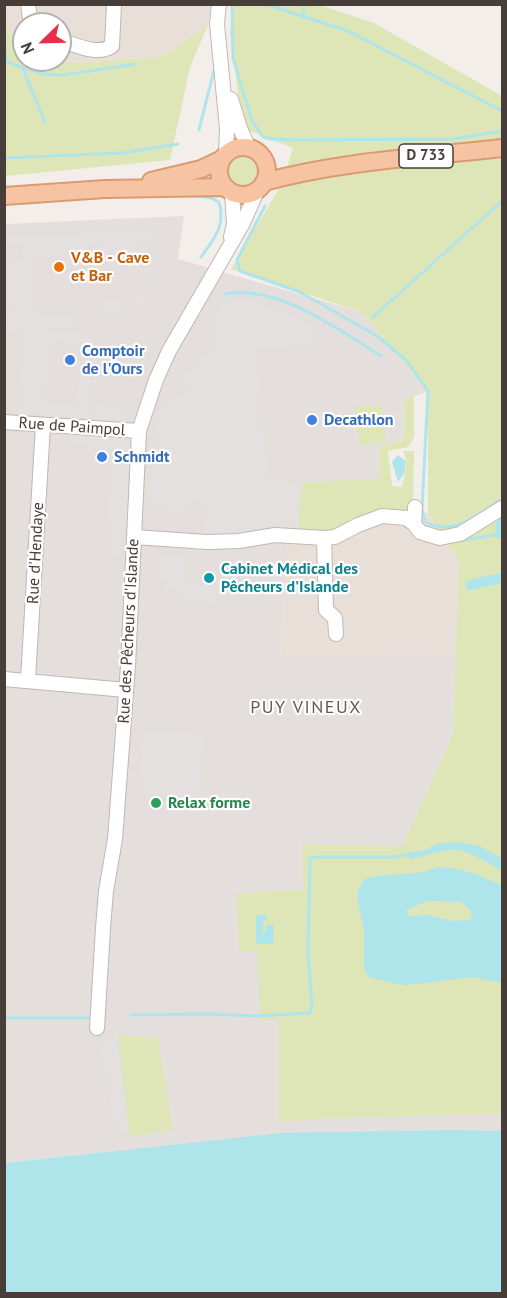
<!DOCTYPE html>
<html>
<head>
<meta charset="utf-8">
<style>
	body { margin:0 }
	#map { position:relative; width:507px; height:1298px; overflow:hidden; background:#f4eeeb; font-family:"PT Sans",sans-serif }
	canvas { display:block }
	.frame { position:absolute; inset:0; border:6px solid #483e39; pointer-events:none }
	.north { position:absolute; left:12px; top:12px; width:60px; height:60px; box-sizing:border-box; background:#fff; border:2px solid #b6b2b0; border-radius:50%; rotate:247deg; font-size:16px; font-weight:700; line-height:24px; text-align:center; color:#483e39 }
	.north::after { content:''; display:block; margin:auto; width:21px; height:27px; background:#e92d4b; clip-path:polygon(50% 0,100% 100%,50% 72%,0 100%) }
</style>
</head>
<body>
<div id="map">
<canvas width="507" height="1298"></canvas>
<div class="frame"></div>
<div class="north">N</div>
</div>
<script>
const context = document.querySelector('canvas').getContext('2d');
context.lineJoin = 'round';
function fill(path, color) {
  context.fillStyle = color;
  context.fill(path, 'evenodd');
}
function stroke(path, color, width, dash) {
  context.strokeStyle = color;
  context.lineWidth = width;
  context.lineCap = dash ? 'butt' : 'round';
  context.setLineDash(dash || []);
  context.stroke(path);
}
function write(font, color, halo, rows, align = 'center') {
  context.font = font + ' "PT Sans",sans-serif';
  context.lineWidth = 4.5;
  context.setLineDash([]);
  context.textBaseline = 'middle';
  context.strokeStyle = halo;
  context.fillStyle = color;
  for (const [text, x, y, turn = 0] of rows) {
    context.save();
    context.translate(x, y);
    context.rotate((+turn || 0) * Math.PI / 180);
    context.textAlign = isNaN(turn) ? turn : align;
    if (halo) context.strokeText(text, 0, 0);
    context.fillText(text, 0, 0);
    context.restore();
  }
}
fill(new Path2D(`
	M4,5H211L208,25L164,56L79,63L53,60H60V24H24V57L19,56L5,21Z
	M407,512L428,513L459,561L456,655L280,658L287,538L298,530H332Z`), '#e8dfd9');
fill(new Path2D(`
	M184,216L178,259L361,312L428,391L404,400L403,440L379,447L381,478L287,538L280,657L456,655L453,734L402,846L502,981V1131L279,1133L5,1163V224Z`), '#e4dedc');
fill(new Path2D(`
	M232,5H320L374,23L502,96V1114L331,1118L279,1122V1020H261L257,952L239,951L236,893L304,890L302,844L402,846L453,734L459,561L428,513V391L361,312L231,269L283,182L293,148L243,128L230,33Z
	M5,21L19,56L24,57V60H53L79,63L164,56L208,25L190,67L170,160L5,176Z
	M224 170a17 17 0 1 1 34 0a17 17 0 1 1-34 0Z
	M414,395V438L408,447L388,451L392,486L402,487L407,462L403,451H414L413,508L407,512L332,530H298L302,483L380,478L379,447L403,440L404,400Z
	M382,404L386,442L360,446L355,407Z
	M118,1035L158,1038L173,1131L131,1136L129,1134Z`), '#dee5b7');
fill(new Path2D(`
	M146,230L154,235L149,245L144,241L135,242V253H101L100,243H91L85,247L81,255H36L37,314H76V327L5,331V309H20V307L9,306L8,263L23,261L20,244L9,245L5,253V237Z
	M147,268L153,269L143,302L137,301Z
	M244,297L316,326L319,342L255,350L268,479L302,483L298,530L207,542L203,501L188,503L183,511L164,512L163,504L152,502L153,452L162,403L186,395L184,373L195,372L194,361L202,356L213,354L210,323L222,306L232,300Z
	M125,301V312H101L100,302Z
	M25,332L96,334L95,344L54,342L51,376H48L46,402L74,404L77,401L78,378L95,379L92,418L19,414Z
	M96,405L126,408L125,430L94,428Z
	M70,435L121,438L132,445L126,555L107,554L113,448L69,445Z
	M161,554L184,555L183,583L220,588L221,590H226L225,598L218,597V603L180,600L182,591L165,590L166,580L159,579Z
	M143,732L203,734L199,798L140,793Z
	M117,1040L129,1134L115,1133L99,1041Z`), '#e3e0df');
fill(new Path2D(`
	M398,455L406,461L404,474L398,482L392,462Z
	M459,842L480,846L502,859V871C489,863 473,853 458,850C443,848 425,857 410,859L408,852L423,851L437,844Z
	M439,867C463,868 481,876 502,885V983L473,977L408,985L395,984L369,977L364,970V930L358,903V890L365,879L375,876L419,873ZM427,901L462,902L472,913L470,920L452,921L428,915L408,916L407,910Z
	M256,915H267V920H264L262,933L266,932V925H274L273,944H256Z
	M452,1130L502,1131V1293H5V1163L279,1133Z`), '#ade5eb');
stroke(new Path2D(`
	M232,4L233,58L252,121L263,137L271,139L299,140L452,139L502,131
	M265,4L348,31L502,111
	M303,17L304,4
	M4,47L7,61L15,65L44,74L63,75L135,64
	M22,67L45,122
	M199,130L214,70
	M4,158L123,153L178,144
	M191,195L211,198L219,202C226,226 214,239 201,257
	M265,206L237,260L240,271L300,292L377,336L406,360L428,391L422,509L425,522C454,537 478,514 502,499
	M226,294C276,284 340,330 381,356
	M372,318L502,201
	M461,537L464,540L500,534
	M131,1015L209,1014L256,1016L310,1013L312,1005L308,952L310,859L316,857H392L412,854
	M4,1018H88`), '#ade5eb', 3);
stroke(new Path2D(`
	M502,517L500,534H502
	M470,585L502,578`), '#ade5eb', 10);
const minor = new Path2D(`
	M28,4L31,24
	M219,4L217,24L227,129L226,154
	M60,40C76,45 97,56 112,46L114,4
	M231,99L240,128L248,147
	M231,237L234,224L232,192
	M4,422L139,431
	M415,507L414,524L420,532L440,538L460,534L502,508
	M134,537L207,542L239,541L275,535L324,538L335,537L358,525L382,516L406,518L414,524
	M324,538L326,610L335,618L336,634
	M4,679L126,690
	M28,680L43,425
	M97,1028L103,928L106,891L115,839L128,666L139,431L156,380L169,351L243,223L258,189`);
const major = new Path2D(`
	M219 171a24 24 0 1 1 48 0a24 24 0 1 1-48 0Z
	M151,181L201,169L222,159
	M264,182C341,161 423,157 502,148
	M4,196L105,189L225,187`);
stroke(minor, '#c2b7b1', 16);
stroke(major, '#db9b72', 20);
stroke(minor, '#fff', 14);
stroke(major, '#f6c4a2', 16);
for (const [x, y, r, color] of [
	[59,267,6,"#e8710a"],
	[70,360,6,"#3f7fe0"],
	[312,420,6,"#3f7fe0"],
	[102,457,6,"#3f7fe0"],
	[209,578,6,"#0f9aa8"],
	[156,803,6,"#2e9e5b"]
]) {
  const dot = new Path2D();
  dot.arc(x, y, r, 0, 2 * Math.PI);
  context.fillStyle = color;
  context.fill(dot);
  stroke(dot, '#fff', 2);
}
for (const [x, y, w] of [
	[426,156,54]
]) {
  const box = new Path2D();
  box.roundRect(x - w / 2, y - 12, w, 24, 4.5);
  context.fillStyle = '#fff';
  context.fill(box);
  stroke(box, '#483e39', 1.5);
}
write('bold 15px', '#483e39', null, [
	["D 733",426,156]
]);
write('bold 16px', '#c56008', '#fff', [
	["V&B - Cave",71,258],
	["et Bar",71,276]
], 'left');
write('bold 16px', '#366cbe', '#fff', [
	["Comptoir",82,351],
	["de l'Ours",82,369],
	["Decathlon",324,420],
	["Schmidt",114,457]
], 'left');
write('16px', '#483e39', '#fff', [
	["Rue de Paimpol",72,427,4],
	["Rue d'Hendaye",36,553,-87],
	["Rue des Pêcheurs d'Islande",129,631,-87]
]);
write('bold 16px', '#0d838f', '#fff', [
	["Cabinet Médical des",221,569],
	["Pêcheurs d'Islande",221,587]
], 'left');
write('bold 16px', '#27864d', '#fff', [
	["Relax forme",168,803]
], 'left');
context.letterSpacing = '1.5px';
write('18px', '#6a5851', '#fff', [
	["PUY VINEUX",306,708]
]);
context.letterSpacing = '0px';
</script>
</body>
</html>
